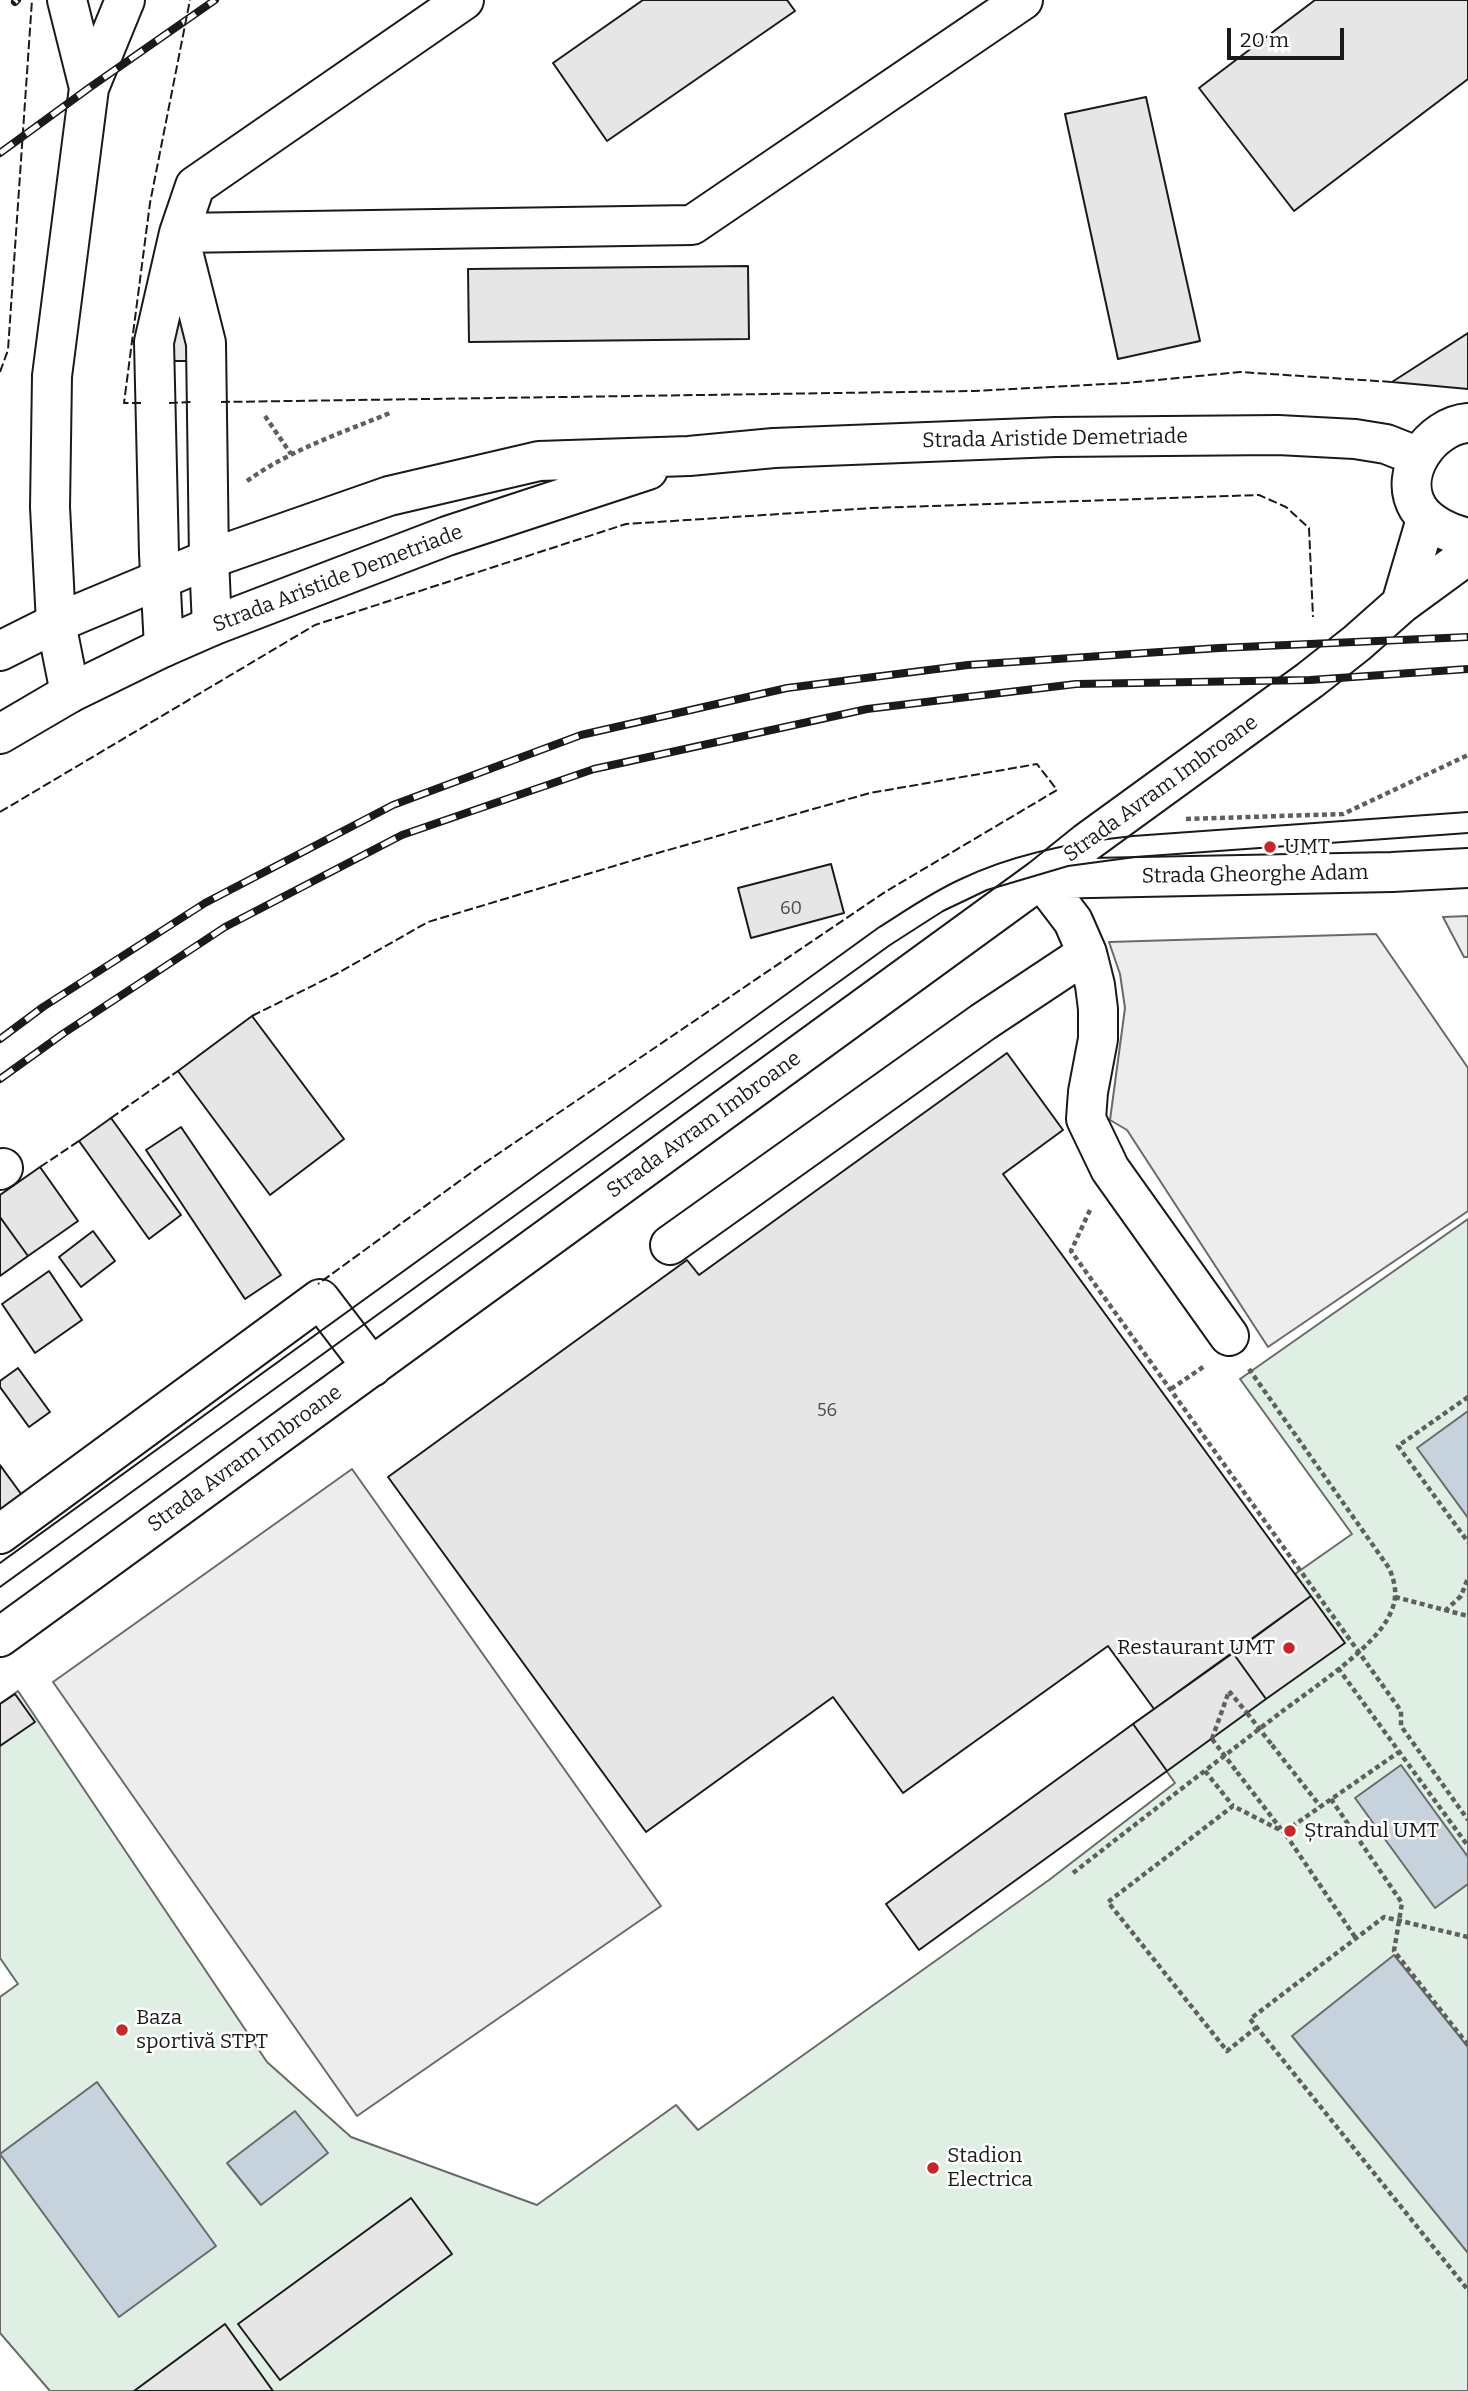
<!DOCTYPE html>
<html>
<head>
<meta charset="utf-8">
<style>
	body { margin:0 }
	#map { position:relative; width:1468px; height:2391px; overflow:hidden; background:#fff; font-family:Bitter,serif }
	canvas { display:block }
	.scale { position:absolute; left:1227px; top:28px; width:117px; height:32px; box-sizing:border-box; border:4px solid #1a1a1a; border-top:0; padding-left:9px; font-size:21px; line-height:24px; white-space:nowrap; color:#1a1a1a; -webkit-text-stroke:5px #fff; paint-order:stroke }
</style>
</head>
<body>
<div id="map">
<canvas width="1468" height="2391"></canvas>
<div class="scale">20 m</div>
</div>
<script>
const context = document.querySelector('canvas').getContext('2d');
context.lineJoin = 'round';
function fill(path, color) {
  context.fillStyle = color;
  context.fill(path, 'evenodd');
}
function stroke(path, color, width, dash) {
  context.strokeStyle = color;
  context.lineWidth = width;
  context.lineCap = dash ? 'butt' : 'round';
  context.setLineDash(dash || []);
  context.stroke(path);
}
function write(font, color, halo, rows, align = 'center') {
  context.font = font + ' Bitter,serif';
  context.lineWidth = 5;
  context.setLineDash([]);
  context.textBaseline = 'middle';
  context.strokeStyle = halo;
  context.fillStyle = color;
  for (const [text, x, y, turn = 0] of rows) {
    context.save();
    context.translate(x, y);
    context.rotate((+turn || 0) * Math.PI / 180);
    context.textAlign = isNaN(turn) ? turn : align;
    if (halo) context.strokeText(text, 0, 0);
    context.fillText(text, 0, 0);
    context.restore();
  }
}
const green = new Path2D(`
	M1468,1219V2391H50L0,2333V1997L18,1984L0,1958V1704L18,1691L267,2062L351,2137L537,2205L676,2105L698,2130L1049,1880L1175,1783L1133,1724L1311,1597L1295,1574L1352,1534L1240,1379Z`);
fill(green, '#e0efe3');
stroke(green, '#6a6a6a', 2);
const parking = new Path2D(`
	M1468,916V957H1464L1443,917Z
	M1376,934L1468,1068V1211L1268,1347L1127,1130L1110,1120L1125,1008L1120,974L1109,942Z
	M352,1469L661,1906L357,2116L53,1682Z`);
fill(parking, '#ededed');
stroke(parking, '#6a6a6a', 2);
const water = new Path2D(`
	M1468,1411V1518L1417,1448Z
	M1401,1765L1468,1857V1884L1435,1908L1355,1798Z
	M1394,1955L1468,2047V2253L1292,2036Z
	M97,2082L216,2246L119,2317L0,2154Z
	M295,2111L328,2153L261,2205L227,2163Z`);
fill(water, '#c6d2dc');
stroke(water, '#6a6a6a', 2);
const building = new Path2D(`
	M643,0H787L795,11L607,141L553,63Z
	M1315,0H1468V79L1294,211L1199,88Z
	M1146,97L1200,341L1118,359L1065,114Z
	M748,266L749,339L469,342L468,269Z
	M170,323H193V361H170Z
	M1468,333V389L1392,382Z
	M831,864L844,913L751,938L738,888Z
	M252,1016L344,1139L270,1195L178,1071Z
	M1007,1053L1063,1130L1003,1174L1311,1596L1154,1709L1108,1646L903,1793L833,1697L646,1832L388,1477L687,1260L699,1275Z
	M111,1118L181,1215L149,1239L79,1141Z
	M181,1127L281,1275L245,1299L146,1150Z
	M40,1167L78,1221L28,1256L0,1217V1195Z
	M0,1217L28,1256L0,1276Z
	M93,1231L115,1261L81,1287L59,1257Z
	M49,1271L82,1320L35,1353L2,1304Z
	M18,1368L50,1412L29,1427L0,1387V1381Z
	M0,1465L24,1498L0,1515Z
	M1311,1596L1345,1643L1266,1699L1233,1653Z
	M1233,1653L1266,1699L1167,1771L1133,1724Z
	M15,1694L35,1722L0,1746V1704Z
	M1133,1724L1167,1771L919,1950L886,1904Z
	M411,2198L452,2254L280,2380L238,2324Z
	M225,2324L273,2391H134Z`);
fill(building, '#e6e6e6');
stroke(building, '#1a1a1a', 2);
const minor = new Path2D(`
	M67,0L89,88
	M179,233L692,225L1023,0
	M180,240L206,343L209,559L212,626
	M1401,604L1426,519
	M164,647L159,554L154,342L179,233L195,186L464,0
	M70,693L56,623L50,507L52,376L89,88L125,0
	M1041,879L1073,921L1087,953L1095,985L1098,1009V1039L1088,1092L1086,1119L1110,1169L1229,1336
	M1041,879L1392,872L1468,868
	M0,1170L3,1168
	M670,1245L983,1022L1087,953
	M0,1534L320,1299L372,1367
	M0,1637L1041,879L1087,842L1310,680L1357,643L1401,604L1468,555`);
const major = new Path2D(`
	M1468,423C1431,426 1397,473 1418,508C1428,524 1450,534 1468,538
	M0,651L56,623L209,559L389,496L539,461L689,456L774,448L1055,437L1278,435L1355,439L1386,444L1419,457
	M0,734L70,693L164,647L212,626L447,536L648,470`);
stroke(minor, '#1a1a1a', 42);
stroke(major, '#1a1a1a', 42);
stroke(new Path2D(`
	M265,416L291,454
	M247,481C290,450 341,433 390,413
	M1186,819L1343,814L1468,755
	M1090,1210L1071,1251L1401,1711V1726L1468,1820
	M1171,1389L1206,1365
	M1468,1397L1398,1446L1468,1542
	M1395,1597L1468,1616
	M1445,1611L1461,1596L1468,1578
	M1338,1668L1468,1846
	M1212,1739L1229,1691L1247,1713
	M1272,1745L1320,1806
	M1205,1771L1233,1806
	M1237,1772L1281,1829
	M1331,1799L1402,1903L1394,1951L1468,2045
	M1073,1873C1142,1819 1211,1766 1280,1713C1310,1690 1375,1648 1390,1614C1398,1598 1396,1584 1389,1568L1249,1369
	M1355,1937L1284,1832L1399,1752
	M1468,1937L1384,1917L1250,2019L1468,2290
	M1257,2027L1227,2051L1108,1902L1233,1806L1284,1832`), '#5f5f5f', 4.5, [5, 3.5]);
stroke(minor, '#fff', 38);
stroke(major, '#fff', 38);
stroke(new Path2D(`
	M0,1563L878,928C905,911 932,892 961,879C1015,853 1075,842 1133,836L1468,812
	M0,1587L890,945L943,911L987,890L1068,866L1135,857L1468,833`), '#1a1a1a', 2);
const rail = new Path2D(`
	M15,2L17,0
	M0,153L89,88L215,0
	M0,1039L43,1007L205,903L393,805L581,735L787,688L968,665L1219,648L1468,637
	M0,1079L64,1033L225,927L402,835L594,769L867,709L1076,684L1310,680L1468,669`);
stroke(rail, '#1a1a1a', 8);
stroke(rail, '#fff', 5, [16]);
stroke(new Path2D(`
	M1247,1713L1272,1745
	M1212,1739L1237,1772`), '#5f5f5f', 4.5, [5, 3.5]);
stroke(new Path2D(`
	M0,372L8,350L32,0
	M221,402L974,391L1126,383L1240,372L1392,382
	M141,403H124L150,203L190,0
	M169,403L193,402
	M0,812L315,625L626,524L872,508L1259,495L1286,507L1309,528L1313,617
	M252,1016L338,973L428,922L654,854L870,793L1037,764L1057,790L885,892L483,1164L318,1284
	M111,1118L178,1071
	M40,1167L79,1141`), '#1a1a1a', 2, [9, 3.5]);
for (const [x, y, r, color] of [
	[1270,847,7,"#c62828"],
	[1289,1648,7,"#c62828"],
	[1290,1831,7,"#c62828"],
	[122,2030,7,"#c62828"],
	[933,2168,7,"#c62828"]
]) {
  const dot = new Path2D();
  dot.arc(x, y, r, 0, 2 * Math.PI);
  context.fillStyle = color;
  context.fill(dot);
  stroke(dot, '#fff', 2.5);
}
write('18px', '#4d4d4d', null, [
	["60",791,909],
	["56",827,1411]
]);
write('21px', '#1a1a1a', '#fff', [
	["Strada Aristide Demetriade",1055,439,-1],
	["Strada Aristide Demetriade",338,579,-21],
	["Strada Avram Imbroane",1161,789,-36],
	["Strada Gheorghe Adam",1255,875,-1],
	["Strada Avram Imbroane",704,1125,-36],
	["Strada Avram Imbroane",245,1459,-36]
]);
write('21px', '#1a1a1a', '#fff', [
	["UMT",1284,847],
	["Restaurant UMT",1275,1648,"right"],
	["Ștrandul UMT",1304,1831],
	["Baza",136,2018],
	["sportivă STPT",136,2042],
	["Stadion",947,2156],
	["Electrica",947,2180]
], 'left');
</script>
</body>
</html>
